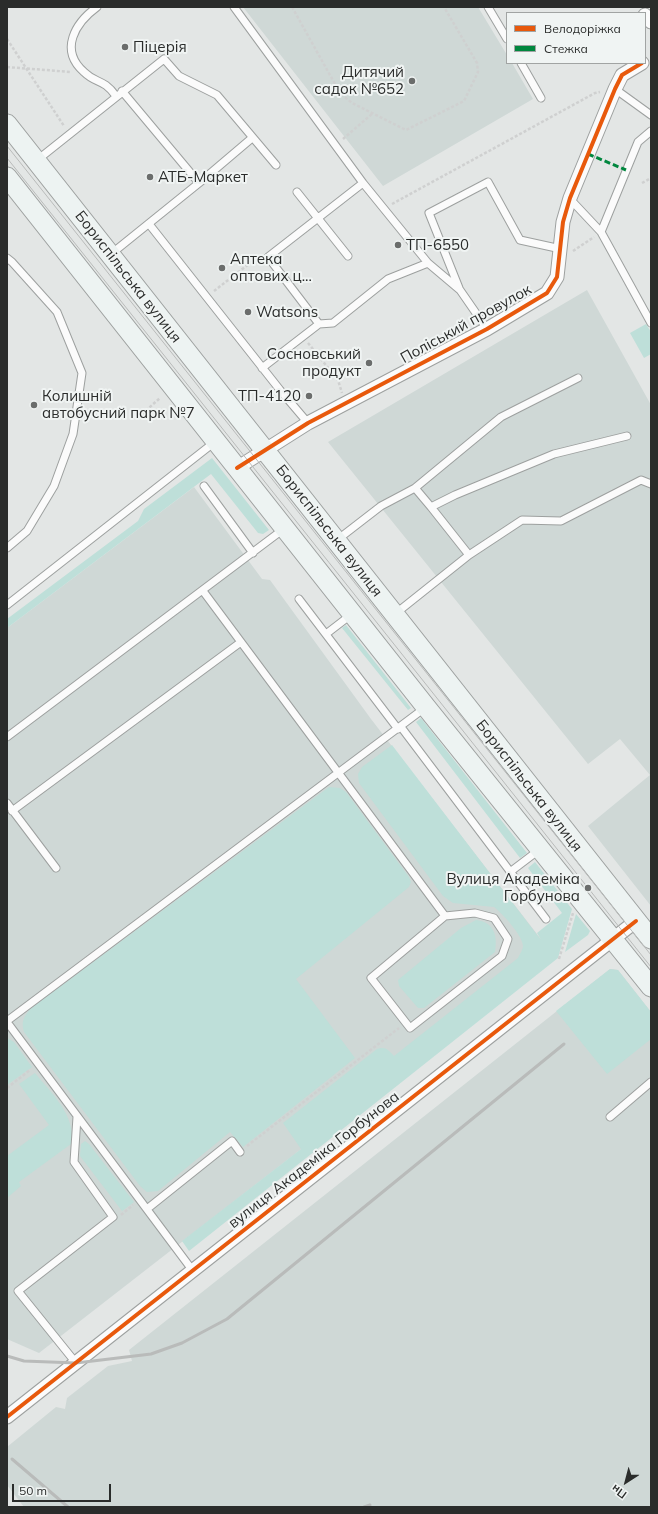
<!DOCTYPE html>
<html>
<head>
<meta charset="utf-8">
<style>
	body { margin:0 }
	#map { position:relative; width:658px; height:1514px; overflow:hidden; background:#e3e6e5; font-family:Mulish,sans-serif }
	canvas { display:block }
	.frame { position:absolute; inset:0; border:8px solid #2a2c2b; pointer-events:none }
	.legend { position:absolute; left:506px; top:12px; width:140px; height:52px; box-sizing:border-box; background:#f0f4f3; border:1px solid #a1a4a3; margin:0; padding:5px 7px; list-style:none; font-size:12px; color:#2a2c2b }
	.legend li { display:flex; align-items:center; gap:8px; height:20px }
	.legend b { width:20px; border:1px solid #a1a4a3 }
	.north { position:absolute; left:606px; top:1462px; width:40px; height:40px; -webkit-text-stroke:3px #f0f4f3; paint-order:stroke; rotate:216deg; font-size:11px; font-weight:700; line-height:16px; text-align:center; color:#2a2c2b }
	.north::after { content:''; display:block; margin:auto; width:14px; height:18px; background:#2a2c2b; clip-path:polygon(50% 0,100% 100%,50% 72%,0 100%) }
	.scale { position:absolute; left:12px; top:1484px; width:99px; height:18px; box-sizing:border-box; border:2px solid #2a2c2b; border-top:0; padding-left:5px; font-size:12px; line-height:14px; white-space:nowrap; color:#2a2c2b; -webkit-text-stroke:3px #f0f4f3; paint-order:stroke }
</style>
</head>
<body>
<div id="map">
<canvas width="658" height="1514"></canvas>
<div class="frame"></div>
<ul class="legend">
<li><b style="height:5px;background:#e8590c"></b>Велодоріжка</li>
<li><b style="height:5px;background:#00873e"></b>Стежка</li>
</ul>
<div class="north">Пн</div>
<div class="scale">50 m</div>
</div>
<script>
const context = document.querySelector('canvas').getContext('2d');
context.lineJoin = 'round';
function fill(path, color) {
  context.fillStyle = color;
  context.fill(path, 'evenodd');
}
function stroke(path, color, width, dash) {
  context.strokeStyle = color;
  context.lineWidth = width;
  context.lineCap = dash ? 'butt' : 'round';
  context.setLineDash(dash || []);
  context.stroke(path);
}
function write(font, color, halo, rows, align = 'center') {
  context.font = font + ' Mulish,sans-serif';
  context.lineWidth = 4;
  context.setLineDash([]);
  context.textBaseline = 'middle';
  context.strokeStyle = halo;
  context.fillStyle = color;
  for (const [text, x, y, turn = 0] of rows) {
    context.save();
    context.translate(x, y);
    context.rotate((+turn || 0) * Math.PI / 180);
    context.textAlign = isNaN(turn) ? turn : align;
    if (halo) context.strokeText(text, 0, 0);
    context.fillText(text, 0, 0);
    context.restore();
  }
}
fill(new Path2D(`
	M243,7H478L507,55V63H512L533,99L383,186Z
	M587,290L651,405V906L588,826L650,775L620,739L588,764L328,442Z
	M194,487L262,579L270,580L371,719L547,947V958L39,1353L7,1339V628Z
	M610,969L618,970L651,1012V1507H24L7,1485V1447L56,1407L65,1409L67,1398L108,1366L132,1361L129,1350Z`), '#cfd8d6');
fill(new Path2D(`
	M646,324L651,332V354L644,358L630,333Z
	M212,458L269,530L263,534L258,533L211,474L7,628V619L138,521L144,509Z
	M346,625L411,708L408,710L342,628Z
	M421,718L527,853L520,858L416,722Z
	M392,745L541,940L537,933L562,913L528,868L535,862L572,909L558,958L189,1251L182,1241L301,1149L283,1123L377,1049C386,1046 388,1050 394,1056L518,958C520,954 523,949 523,946C523,936 502,913 494,907L453,903L443,896L359,783L358,774L362,767Z
	M329,787L340,788L346,792L409,877L411,882L409,887L296,979L355,1058L243,1147L230,1132L158,1191L147,1192L140,1186L24,1032C21,1022 23,1018 30,1009Z
	M576,914L590,931L588,935L565,952Z
	M476,920C494,922 498,936 495,952L424,1008H418L399,986L398,980L461,928Z
	M610,969L618,970L651,1012V1039L607,1074L556,1011Z
	M7,1038L14,1042L32,1067L7,1085Z
	M35,1073C51,1093 77,1116 71,1144L19,1182L21,1186L7,1198V1156L49,1125L19,1084Z
	M85,1141L89,1144L134,1202L122,1211L80,1156L81,1144Z`), '#bedfd9');
const service = new Path2D(`
	M97,7C75,23 59,50 84,72C96,84 103,78 116,96
	M234,7L363,183L428,263L460,290L487,329
	M488,7L507,39
	M521,63L541,98
	M615,89L651,115
	M122,91L199,183L252,138
	M36,161L164,59L179,76L217,95L276,165
	M297,192L348,256
	M570,199L601,232L651,323
	M149,224L280,390L308,423
	M601,232L638,142L651,131
	M111,254L199,183
	M7,258L12,262L57,312L82,373L73,434L54,486L27,531L7,548
	M459,288L429,213L488,182L520,240L561,249
	M319,324L268,257L363,183
	M262,368L319,324L333,323L388,279L428,263
	M204,486L253,553
	M415,488L431,507L455,495L554,454L627,436
	M431,507L469,555
	M337,540L381,506L415,488L501,417L578,378
	M203,591L445,916
	M299,599L398,729
	M7,605L216,441
	M395,614L469,555L522,520L561,521L641,480L651,484
	M326,634L352,614
	M401,727L546,919
	M7,737L285,528
	M7,803L56,868
	M12,811L241,642
	M510,872L539,850
	M475,913L494,918L508,939L502,956L410,1028L371,978L445,916Z
	M7,1021L426,707
	M7,1022L193,1271
	M610,1117L651,1082
	M147,1209L232,1141L240,1152
	M76,1363L18,1291L113,1217L74,1162L77,1117`);
const minor = new Path2D(`
	M645,15L651,22
	M237,468L308,423L487,329L547,293L557,277L563,222L570,198L615,89L622,75L642,63
	M7,1417L636,921`);
const secondary = new Path2D(`
	M7,124L651,939
	M7,177L426,707L651,987`);
stroke(service, '#9da09f', 9);
stroke(minor, '#9da09f', 15);
stroke(secondary, '#9da09f', 21);
stroke(new Path2D(`
	M292,7L340,93L352,103L406,130L464,101L478,72L477,63L444,7
	M7,39L64,126
	M7,67L71,72
	M343,139L373,113
	M642,183L651,178
	M392,204L595,93L600,92
	M573,251L594,237
	M214,291L254,260L260,259
	M308,343L338,380L342,393
	M142,414L160,398
	M559,959L573,913
	M7,1088L30,1070
	M247,1146L399,1028
	M121,1215L133,1205`), '#cfd0d0', 2.5, [3, 2]);
stroke(service, '#fbfbfb', 7);
stroke(minor, '#fbfbfb', 13);
stroke(secondary, '#edf3f2', 19);
stroke(new Path2D(`
	M7,146L651,955
	M7,158L651,967`), '#b9bbba', 1);
stroke(new Path2D(`
	M7,1356L24,1361L76,1363L151,1354L182,1343L227,1319L564,1044
	M12,1459L68,1507
	M364,1507L370,1505`), '#b9bbba', 3);
stroke(new Path2D(`
	M588,154L626,170`), '#00873e', 3, [6, 3]);
stroke(new Path2D(`
	M237,468L308,423L487,329L547,293L557,277L563,222L570,198L615,89L622,75L642,63
	M7,1417L636,921`), '#e8590c', 4);
for (const [x, y, r, color] of [
	[125,47,4,"#6b6d6c"],
	[412,81,4,"#6b6d6c"],
	[150,177,4,"#6b6d6c"],
	[398,245,4,"#6b6d6c"],
	[222,268,4,"#6b6d6c"],
	[248,312,4,"#6b6d6c"],
	[369,363,4,"#6b6d6c"],
	[309,396,4,"#6b6d6c"],
	[34,405,4,"#6b6d6c"],
	[588,888,4,"#6b6d6c"]
]) {
  const dot = new Path2D();
  dot.arc(x, y, r, 0, 2 * Math.PI);
  context.fillStyle = color;
  context.fill(dot);
  stroke(dot, '#f0f4f3', 1.5);
}
write('15px', '#2a2c2b', '#f0f4f3', [
	["Піцерія",133,47],
	["Дитячий",404,72,"right"],
	["садок №652",404,89,"right"],
	["АТБ-Маркет",158,177],
	["ТП-6550",406,245],
	["Аптека",230,259],
	["оптових ц...",230,276],
	["Watsons",256,312],
	["Сосновський",361,354,"right"],
	["продукт",361,371,"right"],
	["Колишній",42,396],
	["автобусний парк №7",42,413],
	["ТП-4120",301,396,"right"],
	["Вулиця Академіка",580,879,"right"],
	["Горбунова",580,896,"right"]
], 'left');
write('15px', '#2a2c2b', '#f0f4f3', [
	["Бориспільська вулиця",128,277,52],
	["Поліський провулок",466,324,-29],
	["Бориспільська вулиця",329,531,52],
	["Бориспільська вулиця",529,786,52],
	["вулиця Академіка Горбунова",314,1160,-38]
]);
</script>
</body>
</html>
